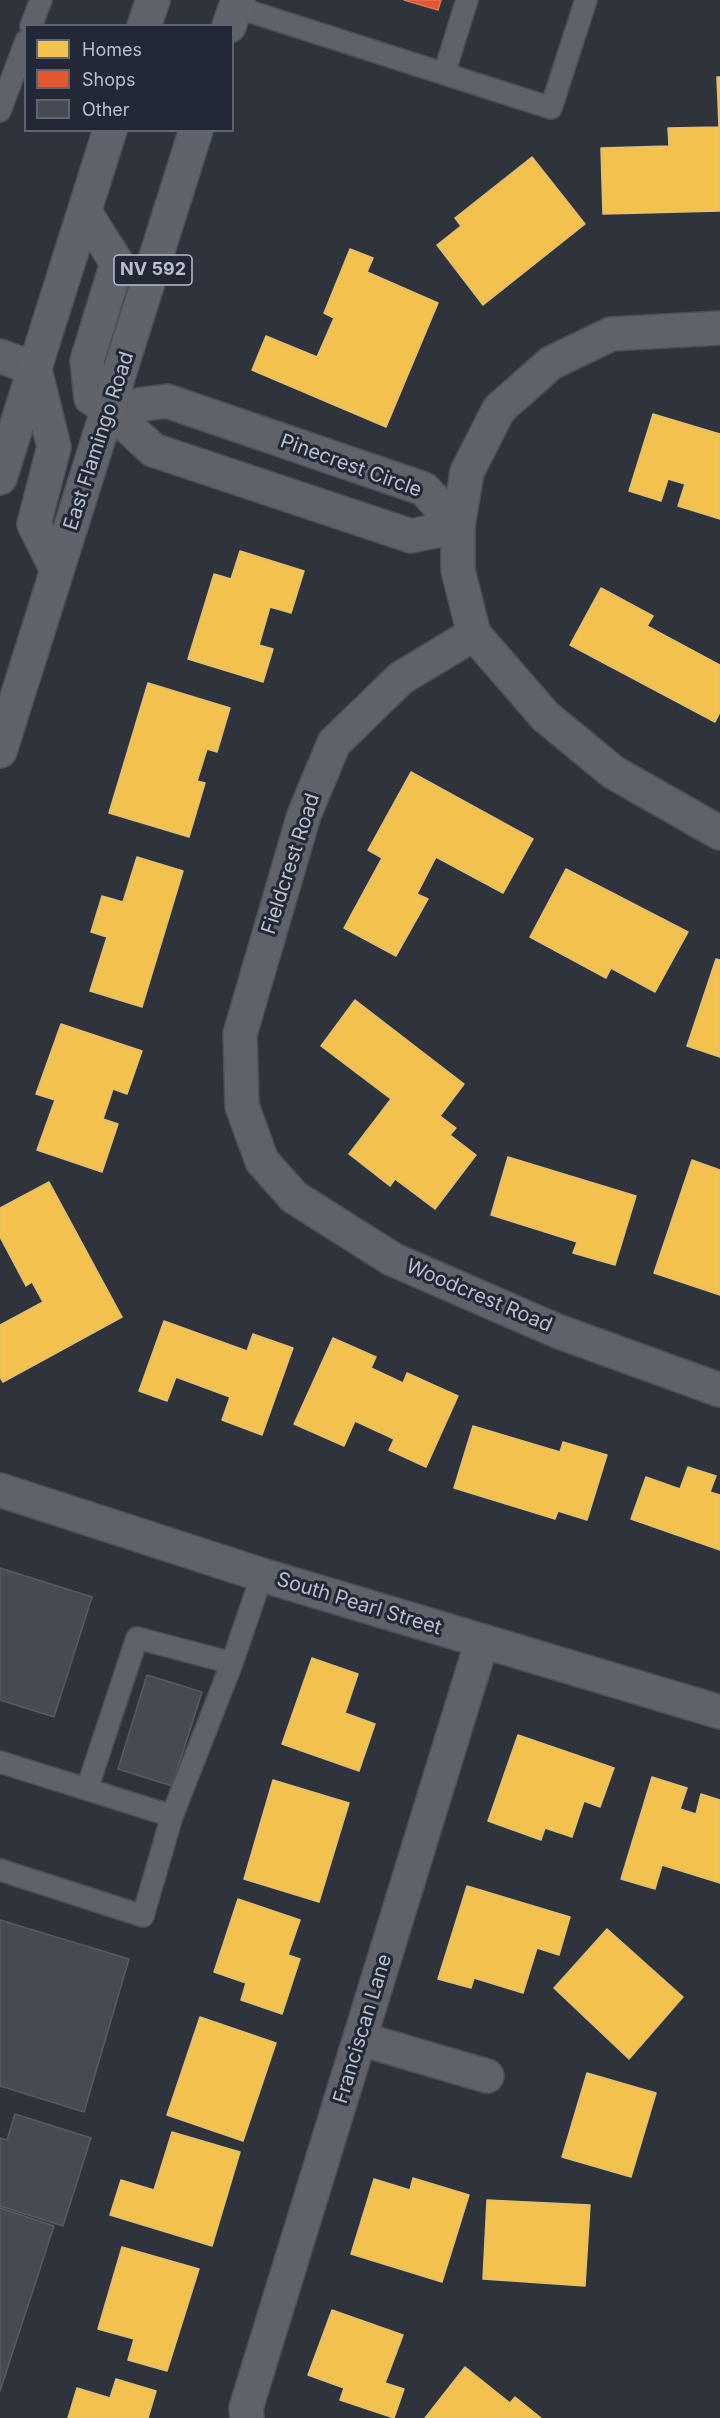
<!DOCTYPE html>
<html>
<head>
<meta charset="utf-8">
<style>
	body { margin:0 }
	#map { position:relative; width:720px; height:2418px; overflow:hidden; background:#2f333b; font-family:Inter,sans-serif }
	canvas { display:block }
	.legend { position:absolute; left:24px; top:24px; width:210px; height:108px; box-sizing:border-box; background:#222836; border:2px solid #5f6472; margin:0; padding:8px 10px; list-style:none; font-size:18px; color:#babfcb }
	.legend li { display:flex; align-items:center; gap:12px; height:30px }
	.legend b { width:30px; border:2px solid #5f6472 }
</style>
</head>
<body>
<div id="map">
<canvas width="720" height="2418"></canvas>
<ul class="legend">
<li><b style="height:16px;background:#f2c14e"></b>Homes</li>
<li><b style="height:16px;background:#e4572e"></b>Shops</li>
<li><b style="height:16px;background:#474a51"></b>Other</li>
</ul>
</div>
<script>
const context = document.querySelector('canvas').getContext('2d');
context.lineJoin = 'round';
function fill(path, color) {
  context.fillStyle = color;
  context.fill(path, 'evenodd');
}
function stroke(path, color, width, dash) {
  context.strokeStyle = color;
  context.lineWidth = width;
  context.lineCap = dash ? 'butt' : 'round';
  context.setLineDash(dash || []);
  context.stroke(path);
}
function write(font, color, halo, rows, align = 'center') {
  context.font = font + ' Inter,sans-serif';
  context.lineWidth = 6;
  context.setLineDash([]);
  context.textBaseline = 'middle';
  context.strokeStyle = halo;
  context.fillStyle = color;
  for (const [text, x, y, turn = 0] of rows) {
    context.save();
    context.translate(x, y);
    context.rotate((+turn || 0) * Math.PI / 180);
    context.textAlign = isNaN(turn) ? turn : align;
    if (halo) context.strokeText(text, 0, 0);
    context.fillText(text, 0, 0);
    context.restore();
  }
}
const homes = new Path2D(`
	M717,77H720V211L603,214L601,148L669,146L668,128L719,127Z
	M532,157L585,224L483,305L437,245L461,226L455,218Z
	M350,249L373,258L367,272L438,303L386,427L252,370L266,336L317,357L334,318L324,313Z
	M653,414L720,434V519L678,506L685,484L668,479L661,501L629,491Z
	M240,551L304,571L291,613L270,607L259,645L273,649L263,682L188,659L214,574L231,579Z
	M601,588L653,616L647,626L720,665V712L715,722L570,645Z
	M148,683L230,708L217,752L207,749L197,781L205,783L189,837L109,813Z
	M411,772L533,839L503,893L436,857L417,894L428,899L396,956L344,928L382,858L368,850Z
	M137,857L183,871L142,1007L90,991L107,937L91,932L102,896L123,902Z
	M566,869L688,932L655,992L611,968L606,978L530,937Z
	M716,959L720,960V1057L687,1046Z
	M355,1000L464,1084L440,1116L456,1128L450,1135L476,1155L435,1209L395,1179L390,1186L349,1154L391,1099L321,1046Z
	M61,1024L142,1051L127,1094L113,1089L103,1119L118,1124L102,1172L37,1150L55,1100L36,1094Z
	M508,1157L636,1196L615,1265L573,1253L577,1242L491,1215Z
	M692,1160L720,1170V1295L654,1273Z
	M49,1182L122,1317L3,1382L0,1377V1325L43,1302L32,1282L26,1286L0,1237V1208Z
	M164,1321L247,1351L253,1334L293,1348L262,1435L222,1420L230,1397L176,1377L167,1401L139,1391Z
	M333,1338L376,1357L371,1368L403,1383L407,1373L458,1396L426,1467L389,1450L394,1439L355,1421L344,1446L294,1424Z
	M473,1426L560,1452L563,1442L607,1455L587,1520L558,1511L555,1519L454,1488Z
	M688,1467L716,1476L710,1492L720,1495V1550L631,1519L646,1477L680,1489Z
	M312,1658L358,1674L345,1713L375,1724L359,1771L282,1744Z
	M518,1735L614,1768L600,1807L584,1801L572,1837L545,1828L541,1840L488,1821Z
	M652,1777L687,1788L680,1809L696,1814L701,1794L720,1800V1883L662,1865L655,1889L621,1879Z
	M273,1780L349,1803L319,1902L244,1879Z
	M467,1886L570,1917L559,1955L537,1948L523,1993L474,1978L471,1988L438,1979Z
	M238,1899L300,1920L288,1955L300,1959L282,2014L241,2000L246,1983L214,1972Z
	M607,1929L683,1997L629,2059L554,1988Z
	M200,2017L276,2043L243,2141L167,2115Z
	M587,2073L656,2093L631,2177L562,2157Z
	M172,2132L240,2152L212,2246L110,2215L121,2180L154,2190Z
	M413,2178L469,2195L442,2282L351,2254L374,2179L410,2190Z
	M487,2200L590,2205L585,2286L483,2279Z
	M122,2247L199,2269L167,2371L128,2360L134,2339L98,2329Z
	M332,2310L403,2335L385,2383L404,2389L394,2418L340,2400L344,2388L308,2375Z
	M465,2367L510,2403L515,2397L541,2418H425Z
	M116,2379L156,2391L148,2418H68L77,2388L110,2398Z`);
fill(homes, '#f2c14e');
stroke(homes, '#e1c074', 1.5);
const shops = new Path2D(`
	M404,0H441L438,10Z`);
fill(shops, '#e4572e');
stroke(shops, '#d7765d', 1.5);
const building = new Path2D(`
	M0,1568L92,1597L54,1717L0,1700Z
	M147,1675L202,1692L172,1786L118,1769Z
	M0,1920L129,1959L84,2112L0,2086Z
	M15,2114L91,2138L63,2226L0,2206V2138L7,2140Z
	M0,2208L54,2226L0,2391Z`);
fill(building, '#474a51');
stroke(building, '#575b63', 1.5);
const service = new Path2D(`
	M236,7L551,108L586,0
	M31,26L41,0
	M444,74L467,0
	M0,111L26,41
	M0,1762L172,1816L143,1916L0,1870
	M87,1789L137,1638L232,1663L262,1575
	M172,1816L232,1663`);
const minor = new Path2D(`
	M720,328L611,334L551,363L499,409L467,472L458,526V570L474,634L545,716L613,772L720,833
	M0,356L35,369
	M109,409L167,401L424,489L458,526
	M109,409L153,450L411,536L458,526
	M474,634L401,678L334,743L304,815L240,1034L242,1106L262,1161L294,1197L392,1259L557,1331L720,1390
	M361,2039L487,2076
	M247,2418L246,2408L482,1641`);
const tertiary = new Path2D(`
	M0,1490L262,1575L720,1712`);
const primary = new Path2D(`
	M144,26L153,0
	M229,26L238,0
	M86,214L117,263L87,361L91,398L109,409
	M35,370L54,447L34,524L57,570
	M0,478L110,130
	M0,751L196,130`);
stroke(service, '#4c4f56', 24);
stroke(minor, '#4c4f56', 36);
stroke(tertiary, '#4c4f56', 36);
stroke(primary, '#4c5058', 36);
stroke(service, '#5f6269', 21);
stroke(minor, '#5f6269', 33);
stroke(tertiary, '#5f6269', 33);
stroke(primary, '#60646a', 33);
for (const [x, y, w] of [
	[153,270,78]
]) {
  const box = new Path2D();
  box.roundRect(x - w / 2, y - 15, w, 30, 4.5);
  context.fillStyle = '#222836';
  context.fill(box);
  stroke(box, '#babfcb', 1.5);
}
write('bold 18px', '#babfcb', null, [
	["NV 592",153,270]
]);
write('20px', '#babfcb', '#222836', [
	["East Flamingo Road",99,441,-72],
	["Pinecrest Circle",351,466,20],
	["Fieldcrest Road",291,864,-72],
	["Woodcrest Road",479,1296,23],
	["South Pearl Street",359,1604,17],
	["Franciscan Lane",363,2029,-73]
]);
</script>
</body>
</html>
